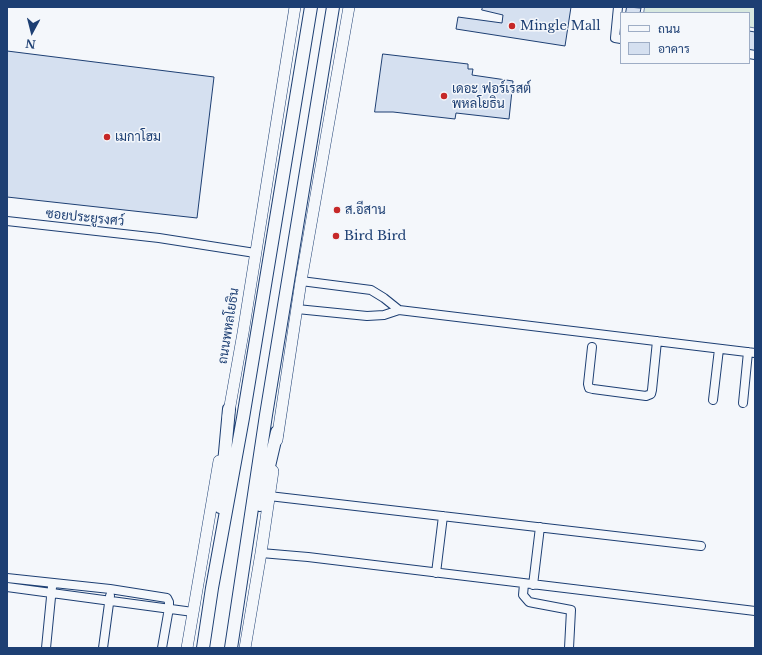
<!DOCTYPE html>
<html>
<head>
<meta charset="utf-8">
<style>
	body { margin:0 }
	#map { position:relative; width:762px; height:655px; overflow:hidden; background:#f4f7fb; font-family:"Libre Baskerville",Sarabun,serif }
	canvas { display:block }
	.frame { position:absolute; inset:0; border:8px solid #1d3f73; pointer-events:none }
	.legend { position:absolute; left:620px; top:12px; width:130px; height:52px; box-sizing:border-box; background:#f4f7fb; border:1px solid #9eadc5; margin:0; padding:5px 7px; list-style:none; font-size:12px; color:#1d3f73 }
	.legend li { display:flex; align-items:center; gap:8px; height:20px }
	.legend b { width:20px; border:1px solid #9eadc5 }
	.north { position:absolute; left:12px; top:12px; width:40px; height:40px; -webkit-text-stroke:3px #f4f7fb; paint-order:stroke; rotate:187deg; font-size:11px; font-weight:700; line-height:16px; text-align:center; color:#1d3f73 }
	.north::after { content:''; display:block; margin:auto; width:14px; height:18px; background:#1d3f73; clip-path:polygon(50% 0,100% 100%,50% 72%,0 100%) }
</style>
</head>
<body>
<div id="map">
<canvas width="762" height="655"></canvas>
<div class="frame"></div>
<ul class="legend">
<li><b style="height:5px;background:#f4f7fb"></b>ถนน</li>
<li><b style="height:11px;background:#d5e0f0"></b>อาคาร</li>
</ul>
<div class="north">N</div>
</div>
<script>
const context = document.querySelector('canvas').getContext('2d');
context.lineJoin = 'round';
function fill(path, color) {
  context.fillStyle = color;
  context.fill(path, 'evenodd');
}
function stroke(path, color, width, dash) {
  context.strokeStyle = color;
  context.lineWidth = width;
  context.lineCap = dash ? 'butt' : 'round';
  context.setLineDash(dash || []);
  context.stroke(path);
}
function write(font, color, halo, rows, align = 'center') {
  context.font = font + ' "Libre Baskerville",Sarabun,serif';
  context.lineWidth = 3;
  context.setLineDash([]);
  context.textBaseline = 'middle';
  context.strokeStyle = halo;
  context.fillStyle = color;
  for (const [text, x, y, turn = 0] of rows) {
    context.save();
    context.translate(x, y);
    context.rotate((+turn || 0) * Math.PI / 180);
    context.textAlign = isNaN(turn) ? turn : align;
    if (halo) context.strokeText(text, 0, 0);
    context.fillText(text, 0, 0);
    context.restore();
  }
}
const green = new Path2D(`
	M645,7H755V28L749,27V13H644Z`);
fill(green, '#d7e8df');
stroke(green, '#687fa3', 1);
const building = new Path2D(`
	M483,7H571L565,46L456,29L458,17L502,23L503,15L482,10Z
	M627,7L641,8L640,13H626Z
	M749,31L755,32V54L749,53Z
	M7,51L214,77L197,218L7,197Z
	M383,54L468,64V69H473L472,75L513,81L509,119L456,113L455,119L393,112H375Z`);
fill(building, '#d5e0f0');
stroke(building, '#1d3f73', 1);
const minor = new Path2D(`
	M618,7L615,38L621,39
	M749,54L755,55
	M7,221L159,238L255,253
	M301,281L371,290L384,298L399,310
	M297,309L367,316L384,315L399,310L755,353
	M592,347L588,384L589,388L593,389L646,396L651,394L652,390L657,341
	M713,400L719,349
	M743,403L748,352
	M269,496L701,546
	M261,553L308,557L755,611
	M436,573L443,516
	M7,578L110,589L167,598L169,602V608L162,648
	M524,584L523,595L529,602L534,603L571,610L569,648
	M533,585L540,527
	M7,587L193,612
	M46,648L52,587
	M103,648L110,596`);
const major = new Path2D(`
	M228,417L243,333L295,7
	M277,440L301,281L349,7
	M187,648L219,461
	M245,648L261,553L273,471`);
const highway = new Path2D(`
	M260,505L277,432
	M220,507L229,409
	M203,648L212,588L243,418L311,7
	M231,648L266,415L333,7`);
stroke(minor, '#1d3f73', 10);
stroke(major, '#1d3f73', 12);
stroke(highway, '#1d3f73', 14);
stroke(minor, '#f4f7fb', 8);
stroke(major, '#f4f7fb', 11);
stroke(highway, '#f4f7fb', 12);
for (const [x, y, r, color] of [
	[512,26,4,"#c62828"],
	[444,96,4,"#c62828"],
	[107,137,4,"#c62828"],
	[337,210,4,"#c62828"],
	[336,236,4,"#c62828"]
]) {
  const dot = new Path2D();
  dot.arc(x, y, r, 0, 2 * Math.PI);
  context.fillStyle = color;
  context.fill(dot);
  stroke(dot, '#f4f7fb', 1.5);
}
write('13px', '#1d3f73', '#f4f7fb', [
	["Mingle Mall",520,26],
	["เดอะ ฟอร์เรสต์",452,89],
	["พหลโยธิน",452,104],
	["เมกาโฮม",115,137],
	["ส.อีสาน",345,210],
	["Bird Bird",344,236]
], 'left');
write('13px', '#1d3f73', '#f4f7fb', [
	["ซอยประยูรงศว์",85,218,6],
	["ถนนพหลโยธิน",229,326,-81]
]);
</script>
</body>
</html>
